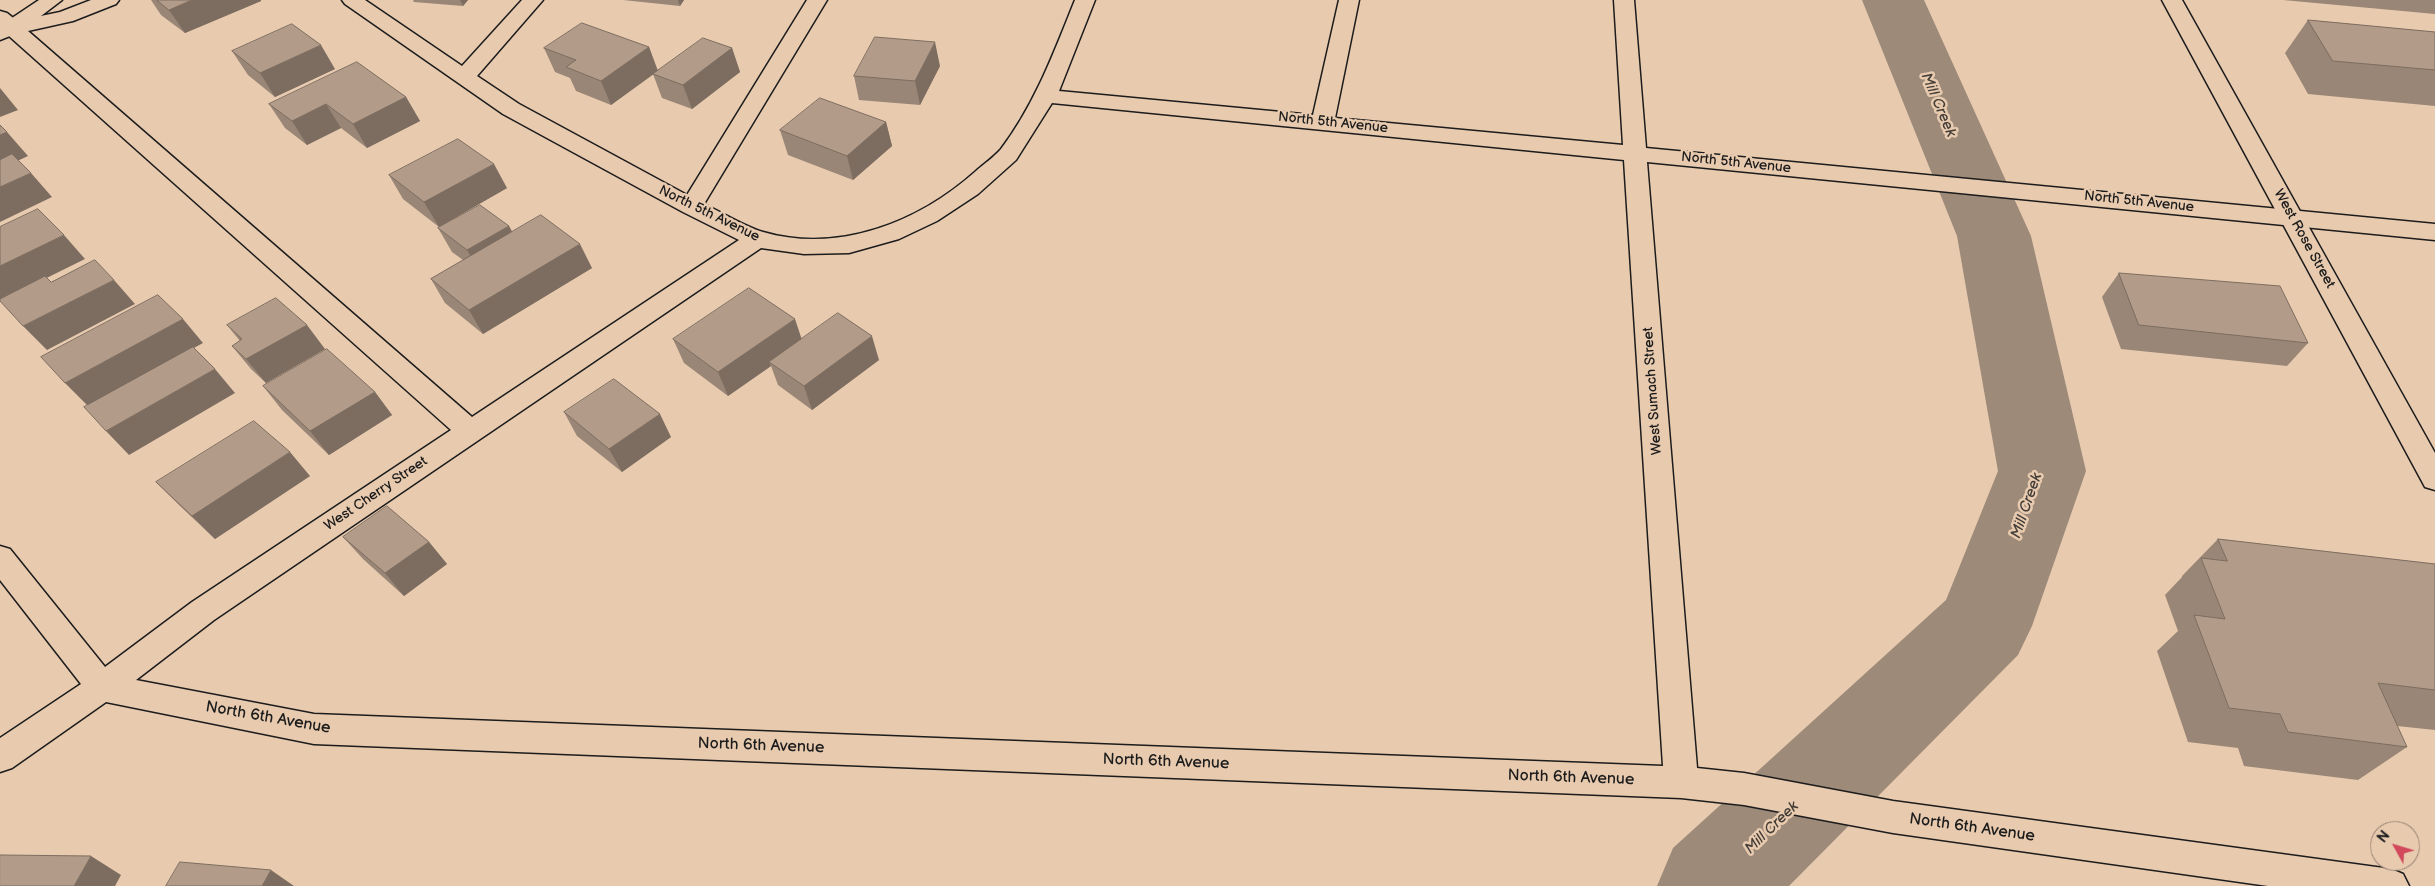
<!DOCTYPE html>
<html>
<head>
<meta charset="utf-8">
<style>
	body { margin:0 }
	#map { position:relative; width:2435px; height:886px; overflow:hidden; background:#e8caaf; font-family:"Balsamiq Sans",sans-serif }
	canvas { display:block }
	.north { position:absolute; left:2370px; top:821px; width:50px; height:50px; box-sizing:border-box; background:#e8caaf; border:1px solid #968474; border-radius:50%; rotate:309deg; font-size:14px; font-weight:700; line-height:20px; text-align:center; color:#1c1c1c }
	.north::after { content:''; display:block; margin:auto; width:18px; height:22px; background:#d1495b; clip-path:polygon(50% 0,100% 100%,50% 72%,0 100%) }
</style>
</head>
<body>
<div id="map">
<canvas width="2435" height="886"></canvas>
<div class="north">N</div>
</div>
<script>
const context = document.querySelector('canvas').getContext('2d');
context.lineJoin = 'round';
function fill(path, color) {
  context.fillStyle = color;
  context.fill(path, 'evenodd');
}
function stroke(path, color, width, dash) {
  context.strokeStyle = color;
  context.lineWidth = width;
  context.lineCap = dash ? 'butt' : 'round';
  context.setLineDash(dash || []);
  context.stroke(path);
}
function write(font, color, halo, rows, align = 'center') {
  context.font = font + ' "Balsamiq Sans",sans-serif';
  context.lineWidth = 5;
  context.setLineDash([]);
  context.textBaseline = 'middle';
  context.strokeStyle = halo;
  context.fillStyle = color;
  for (const [text, x, y, turn = 0] of rows) {
    context.save();
    context.translate(x, y);
    context.rotate((+turn || 0) * Math.PI / 180);
    context.textAlign = isNaN(turn) ? turn : align;
    if (halo) context.strokeText(text, 0, 0);
    context.fillText(text, 0, 0);
    context.restore();
  }
}
fill(new Path2D(`
	M1862,0H1924L2031,236L2086,471L2032,626L2018,655L1789,886H1657L1673,848L1946,600L1998,471L1957,236Z`), '#9d8a79');
const minor = new Path2D(`
	M91,0H119L116,4L73,21L28,31L472,417L739,240L683,212L503,114L345,4L342,0H365L462,66L522,0H543L477,76L519,104L687,195L807,0H827L704,204C723,213 743,226 763,232C839,254 919,222 976,171C984,164 994,157 1001,149C1035,104 1054,52 1075,0H1095L1059,91L1313,115L1339,0H1359L1335,118L1623,145L1614,0H1634L1646,148L2435,224V240L1647,162L1697,768L1744,773L1893,801L2391,869L2403,874L2409,886H2268L1893,833L1744,805L1681,798L314,744L106,702L12,768L0,772V738L81,684L0,580V546L10,549L105,667L192,602L451,430L0,28V11L7,13L17,21L60,12ZM1052,103L1624,160L1663,766L314,714L136,680L214,620L761,248L804,254L849,253L899,239L937,221L978,194L1016,160Z`);
const major = new Path2D(`
	M39,0H62L20,32L0,40V26Z
	M2162,0H2182L2435,453V490L2425,487Z`);
stroke(minor, '#1c1c1c', 3);
stroke(major, '#1c1c1c', 3);
fill(minor, '#e8caaf');
fill(major, '#e8caaf');
fill(new Path2D(`
	M151,0H261V1L185,33L161,15Z
	M413,0H468L463,6L414,2Z
	M623,0H684L680,6Z
	M2283,0H2435V14Z
	M2308,20L2435,32V106L2308,94L2285,53Z
	M649,47L657,70L732,48L740,72L692,109L662,98L653,74L611,105L576,91L570,78L555,72L544,48Z
	M232,51L335,69L275,97L248,75Z
	M940,66L920,105L859,100L854,76Z
	M406,97L420,121L367,148L341,128L307,145L285,128L269,104Z
	M886,122L892,146L853,180L788,155L780,130Z
	M389,175L507,188L439,227L403,199Z
	M509,226L512,232L592,268L483,334L445,303L431,279L463,260L452,252L438,228Z
	M2119,273L2308,343L2287,366L2121,349L2102,297Z
	M227,325L325,349L266,383L251,369L232,346L240,341Z
	M673,339H801L879,360L812,410L778,385L771,366L728,396L684,363Z
	M263,386L375,392L392,415L329,455L282,410Z
	M564,412L671,437L622,472L577,436Z
	M310,476L215,539L179,505L156,482Z
	M343,537L429,542L447,564L404,596L363,559Z
	M2218,539L2435,564V730L2397,726L2407,747L2358,780L2244,766L2238,748L2188,742L2157,651L2178,631L2165,595L2182,577V576Z`), '#998676');
fill(new Path2D(`
	M192,0H261V1L185,33L169,10Z
	M460,0H468L463,6Z
	M678,0H684L680,6Z
	M935,42L940,66L920,105L915,81Z
	M321,45L335,69L275,97L260,73Z
	M649,47L658,71L611,105L601,81Z
	M732,48L740,72L692,109L683,85Z
	M0,88L18,110L0,117Z
	M406,97L420,121L367,148L353,124Z
	M326,104L341,128L307,145L292,121Z
	M886,122L892,146L853,180L847,156Z
	M7,132L28,156L0,169V135Z
	M494,164L507,188L439,227L424,202Z
	M31,173L52,197L0,222V187Z
	M509,226L522,250L481,274L467,250Z
	M64,235L85,259L0,301V266Z
	M580,244L592,268L483,334L469,310Z
	M114,280L135,304L47,350L23,326Z
	M183,319L203,343L88,406L65,383Z
	M795,319L803,343L769,362L771,366L728,396L718,372Z
	M307,325L325,349L266,383L246,359Z
	M872,336L879,360L812,410L804,386Z
	M215,369L235,393L129,455L106,431Z
	M375,392L392,415L329,455L310,431Z
	M660,414L671,437L622,472L609,449Z
	M290,452L310,476L215,539L192,516Z
	M429,542L447,564L404,596L385,573Z
	M91,856L121,875L115,886H74Z
	M271,870L294,886H262Z`), '#7d6d60');
const building = new Path2D(`
	M157,0H192L169,10Z
	M2308,20L2435,32V70L2333,61Z
	M582,23L649,47L601,81L566,67L576,60L544,48Z
	M292,24L321,45L260,73L232,51Z
	M875,37L935,42L915,81L854,76Z
	M703,38L732,48L683,85L653,74Z
	M357,62L406,97L353,124L326,104L292,121L269,104Z
	M820,98L886,122L847,156L780,130Z
	M0,125L7,132L0,135Z
	M458,139L494,164L424,202L389,175Z
	M12,154L31,173L0,187V160Z
	M480,205L509,226L467,250L438,228Z
	M38,209L64,235L0,266V227Z
	M541,215L580,244L469,310L431,279Z
	M95,260L114,280L23,326L0,301V299L45,276L51,282Z
	M2119,273L2280,286L2308,343L2139,325Z
	M749,288L795,319L718,372L673,339Z
	M158,295L183,319L65,383L41,357Z
	M276,298L307,325L246,359L232,346L242,339L227,325Z
	M838,313L872,336L804,386L769,362Z
	M193,347L215,369L106,431L84,407Z
	M327,349L375,392L310,431L263,386Z
	M614,379L660,414L609,449L564,412Z
	M254,421L290,452L192,516L156,482Z
	M387,506L429,542L385,573L343,537Z
	M2218,539L2435,564V690L2378,683L2407,747L2288,732L2280,714L2229,708L2194,615L2225,619L2201,558L2227,561Z
	M0,855L91,856L74,886H0Z
	M180,862L271,870L262,886H166Z`);
fill(building, '#b29c89');
stroke(building, '#7d6d60', 1);
write('14px', '#1c1c1c', '#e8caaf', [
	["North 5th Avenue",1333,123,6],
	["North 5th Avenue",1736,163,6],
	["North 5th Avenue",2139,202,6],
	["North 5th Avenue",709,214,26],
	["West Rose Street",2304,239,61],
	["West Sumach Street",1653,391,-94],
	["West Cherry Street",376,494,-34]
]);
write('italic 15px', '#433d38', '#e8caaf', [
	["Mill Creek",1938,105,67],
	["Mill Creek",2027,506,-71],
	["Mill Creek",1772,828,-44]
]);
write('16px', '#1c1c1c', '#e8caaf', [
	["North 6th Avenue",268,718,10],
	["North 6th Avenue",761,746,2],
	["North 6th Avenue",1166,762,2],
	["North 6th Avenue",1571,778,2],
	["North 6th Avenue",1972,828,8]
]);
</script>
</body>
</html>
